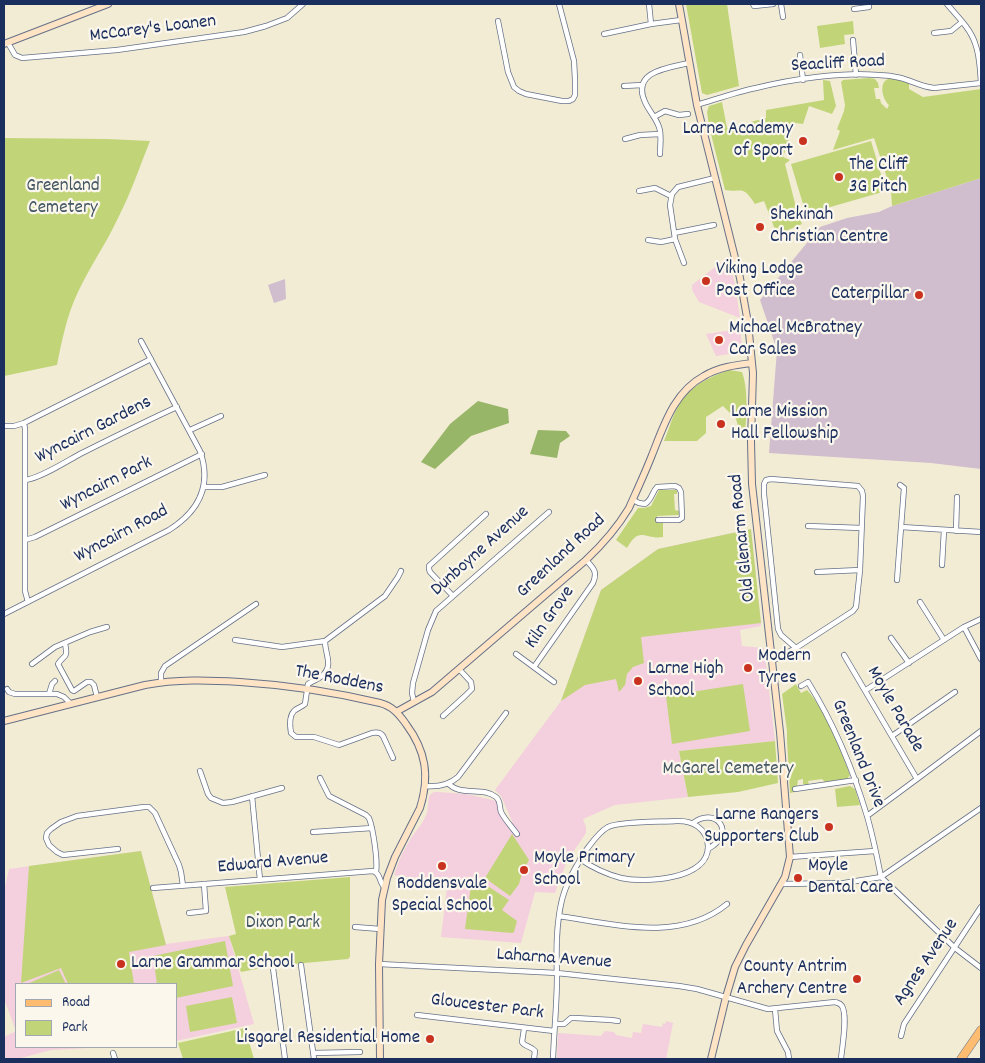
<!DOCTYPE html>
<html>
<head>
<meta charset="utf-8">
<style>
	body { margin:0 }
	#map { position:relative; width:985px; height:1063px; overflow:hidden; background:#f2ecd5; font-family:Dekko,sans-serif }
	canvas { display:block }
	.frame { position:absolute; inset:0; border:5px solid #1b2f5e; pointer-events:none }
	.legend { position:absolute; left:15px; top:983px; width:162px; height:65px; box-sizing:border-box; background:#fbf7ec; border:1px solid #a1a7b3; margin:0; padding:6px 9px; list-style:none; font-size:15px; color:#1b2f5e }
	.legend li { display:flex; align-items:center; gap:10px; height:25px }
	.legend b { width:25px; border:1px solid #a1a7b3 }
</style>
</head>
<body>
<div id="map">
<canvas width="985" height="1063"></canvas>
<div class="frame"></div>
<ul class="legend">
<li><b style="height:6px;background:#fdbc6f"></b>Road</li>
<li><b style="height:14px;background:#c1d578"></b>Park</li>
</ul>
</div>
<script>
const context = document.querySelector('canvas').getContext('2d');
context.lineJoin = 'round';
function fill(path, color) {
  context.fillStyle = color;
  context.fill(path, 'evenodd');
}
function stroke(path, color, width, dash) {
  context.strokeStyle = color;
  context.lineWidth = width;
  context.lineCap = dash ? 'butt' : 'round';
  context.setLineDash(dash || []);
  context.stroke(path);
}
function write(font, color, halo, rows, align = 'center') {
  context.font = font + ' Dekko,sans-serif';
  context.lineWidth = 4.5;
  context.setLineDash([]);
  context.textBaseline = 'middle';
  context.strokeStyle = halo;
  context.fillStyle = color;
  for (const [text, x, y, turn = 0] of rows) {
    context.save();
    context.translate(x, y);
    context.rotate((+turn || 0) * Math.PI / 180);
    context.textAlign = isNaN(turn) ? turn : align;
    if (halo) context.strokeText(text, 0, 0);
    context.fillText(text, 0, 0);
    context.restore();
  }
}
fill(new Path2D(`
	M728,257L735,284L740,318L699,302L692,290V285Z
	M740,325L742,346L736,353L716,356L706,334L733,330V326Z
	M751,529L761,626L740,630L742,646L764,648L775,741L679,751L688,797L615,805L583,819L586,827V833L567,861L555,893L535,892L521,943L441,937L447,887L437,878L403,877L394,875L401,856L411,838L422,823L427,813L429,796L431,794L434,792H438L466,794L497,801L498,810L501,817L509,827L512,821L501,796L495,790L561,701L601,590L658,549Z
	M141,851L166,944L229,936L254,1024L176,1041V984H16V1047H107L51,1050L17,1059H4V1037L16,1031L4,999V891L9,869Z
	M666,1021L673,1023L666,1059H557L558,1033L601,1036L605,1031L614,1032L616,1035L632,1038L633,1032L641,1033L643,1024L662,1027L663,1023L665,1024Z`), '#f4cfdd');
fill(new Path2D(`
	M981,178V469L931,463L769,453L777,350L760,300L820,227L847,218L879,212L892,206Z
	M285,279L286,299L274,303L268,285Z`), '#d0bdcd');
fill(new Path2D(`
	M686,4H727L739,86L707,95L702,93Z
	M853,21L854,34L844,35L845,44L820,48L817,26Z
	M869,78L875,79L878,83L879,88H874L876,99H880L881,103L887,109L889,105C883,100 878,83 888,79C895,76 903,81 909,83V89L923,97L981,89V178L892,206L891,190L874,138L833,150L840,131L837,129L844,111L845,105L841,82L843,80Z
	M823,80L830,81L836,106L832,114L809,106L803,124L795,123L783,157L790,160L785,164L798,215L802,224L779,234L776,232L764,201L755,204C742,184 743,193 725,190L709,126L707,112L709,106L722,102L727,128L766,118V110L824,100Z
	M4,138L107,139L150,141C140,166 131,193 118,218C106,244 90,266 78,292C67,315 62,340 57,365L4,376Z
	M871,141L886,191L806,214L791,164Z
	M729,370L742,372C749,391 746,418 745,438L741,436L736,419L723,406L706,417V433L697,441H664C669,430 672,416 679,405C690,386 709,377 729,370Z
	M659,490H676L677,491V494H674L675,510L679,511L680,514L678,515L657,516V523H663V537C645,540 640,525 627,548L616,540L638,508H644L651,506Z
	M751,529L761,623L641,637L644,663L633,667L627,674L625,685L619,692L616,679L585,685L561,701L601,590L658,549Z
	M743,684L750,731L672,744L666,696Z
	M796,684L801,693L807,690C828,714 839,745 850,775L847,779L825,782L822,779L808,781L809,784L806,785L803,784V779L798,780L797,786L795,787V792L790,793L787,740V731L782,694Z
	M775,741L778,783L738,792L688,797L679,751Z
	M850,786L855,789L860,805L837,807L835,789Z
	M512,834L529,860L522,873L519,884L510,896L485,878Z
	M141,851L166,945L129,952L134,984H68L61,968L21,983L29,866Z
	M350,877V957L348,959L272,966L241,972L229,936L236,934L225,887Z
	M479,881L483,883L509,900L502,910L517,921L514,932L512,933L465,929L471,886L473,882Z
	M225,941L233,986L176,998V984H157L153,956Z
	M59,970L66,984H27Z
	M232,997L237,1023L190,1032L186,1006Z
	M245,1028L254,1059H183L178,1043Z`), '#c1d578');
fill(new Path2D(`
	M478,401L508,409L509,423L471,436L435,469L421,462L450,424Z
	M538,430L566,431L570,436L560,443L557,458L530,454Z`), '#98b668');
const street = new Path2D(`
	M649,4L651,24
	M753,4L754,6L773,4
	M781,4L783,17
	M947,4C957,16 970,28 975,43C980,56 980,70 981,83
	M854,9L869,7V4
	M498,21L508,72L514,87L519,91L526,94L562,101H569L573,99L575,95V80L574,61L559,4
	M934,33L951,31L962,22
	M604,34L651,24L681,20
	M853,40L856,75
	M8,43L15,55L22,58L117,50L244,32L266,26L287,18L303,4
	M800,55L803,80
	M624,86L642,85
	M697,105C717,99 736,92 756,88C792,79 841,72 878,75C885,75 893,76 901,78C912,81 922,87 934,88L981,83
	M654,117L665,111L679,115L688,114
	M625,139L640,135L660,134
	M660,154C660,145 662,135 659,127C656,118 649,111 645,102C631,71 668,68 689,63
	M639,191L655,188L671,196
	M674,233L714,225
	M648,240L661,242L675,239
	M684,263L675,239L670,205L672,194L678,187L715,178
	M24,423L25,429V591L28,602
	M4,426H14L24,423L151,359
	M190,430L221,416
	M25,480C39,479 67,461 80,454C112,438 144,422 177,407
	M203,487H222L265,475
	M633,500L639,503L645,504C652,500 652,492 657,487L675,486L679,488L681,492L682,518L679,520H658
	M808,526L861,528
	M901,527L981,532
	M956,531L957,497
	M25,540L35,537L202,454
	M942,565L944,530
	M817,572L860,570
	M897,580L904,488L900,485
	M453,596L430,572L429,569V566L486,514
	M920,602L944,640
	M4,614L169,530C199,511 212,485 200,451L141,341
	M964,627L981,659
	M891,638L909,663
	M235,640L282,647L325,641L385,596L398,577L401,571
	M325,641C325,655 334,665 322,676C318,679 313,681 308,684L305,704C302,707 297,708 294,711C289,716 290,727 291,733L296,737H314L339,745L372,733C377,732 381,733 383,736L393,758
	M65,643C68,660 65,653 58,664L72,690L74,691L87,682H91L94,685L97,697
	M516,654L554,682
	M844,655L917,779
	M772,661L796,648L853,611L856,607L860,570L863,496L862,491L858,486L771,479L766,480L764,484V494L778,629L781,635L796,648
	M32,664L55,647L90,632L107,627
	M534,667L593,583C598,571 593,568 586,560
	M161,682V673L165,666L256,604
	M801,686L808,682C834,724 853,769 867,816C873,836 877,857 881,877
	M7,689L9,692L15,694H57L64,697L71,704
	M866,690L964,627L981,619
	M49,694L52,684L55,681
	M414,702L412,693L413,683L428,630L436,611L549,512
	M443,716L465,696L472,689L471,682L459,669
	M892,736L955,692
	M200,771L208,794L211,798L223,803L232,802L282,788
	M320,778L329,796L366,815L369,818C373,828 378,861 376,872
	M448,783C460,797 482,786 496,797C501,801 499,806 501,812C505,820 512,827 517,834
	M425,786C437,787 449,785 458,777L506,713
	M795,789L856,780
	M252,796L260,880
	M867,816L917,779L981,731
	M693,823C715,806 738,832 708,849
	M313,832L372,828
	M118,849L63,855L57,852L49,845L46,838L47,833L51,829L61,822L77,816L144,807H149L155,813L179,865L181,872L183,886
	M790,857L875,851
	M881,877L955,948L981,968
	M781,884L844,883L881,877L981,808
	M153,888L373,871C381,873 379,883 385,888
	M189,913L206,911L204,884
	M559,916C613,924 680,943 727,904
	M355,927L380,929
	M379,964L557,973L679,986L697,989L768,1009L835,1002C838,1003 840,1003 842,1006C848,1016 842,1047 841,1059
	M301,965L314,1059
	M273,968L285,1059
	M775,1009L777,1031L788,1052L789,1059
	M417,1015L554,1031
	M555,1024H564L571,1018H575L611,1020L618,1021
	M524,1029L522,1042C525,1047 531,1046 535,1051L534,1059
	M901,1036L904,1024L981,907
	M113,1053L115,1059
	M313,1053L360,1052
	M553,1059C554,1031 557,1003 557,976C556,952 556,927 561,904C565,884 576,866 587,849C593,841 599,832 608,827C620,821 661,822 676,821C692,820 707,828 708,846C709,880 644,883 621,878C606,874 593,868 580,859`);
const secondary = new Path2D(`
	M679,4L697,105L740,278L748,323L753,373L751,441L752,484L780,732L790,857L785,877L746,945L735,967L726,997L711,1059
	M4,44L108,4
	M396,712L432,692L586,560C603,544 617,528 629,508C637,490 645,473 652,455C664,425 674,392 704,376C719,367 736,365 752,363
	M4,721L145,685C177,679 208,680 240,682C287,685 334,692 380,703C392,706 399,714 406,724C426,751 430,776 420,808L395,857L387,878L382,900L379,964L380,1059`);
const primary = new Path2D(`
	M961,1059L981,1030`);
stroke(street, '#667188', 6);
stroke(secondary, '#667188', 8);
stroke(primary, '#667188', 9);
stroke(street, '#fff', 4.5);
stroke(secondary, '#fee4c5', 6);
stroke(primary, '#fdbc6f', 8);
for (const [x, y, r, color] of [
	[803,141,5,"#c8321e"],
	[839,177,5,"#c8321e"],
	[760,227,5,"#c8321e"],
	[706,281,5,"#c8321e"],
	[919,295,5,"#c8321e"],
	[719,340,5,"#c8321e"],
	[721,424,5,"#c8321e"],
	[748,668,5,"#c8321e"],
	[638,681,5,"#c8321e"],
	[829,827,5,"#c8321e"],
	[442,866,5,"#c8321e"],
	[524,870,5,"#c8321e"],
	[798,878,5,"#c8321e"],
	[121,964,5,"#c8321e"],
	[857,979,5,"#c8321e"],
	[430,1039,5,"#c8321e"]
]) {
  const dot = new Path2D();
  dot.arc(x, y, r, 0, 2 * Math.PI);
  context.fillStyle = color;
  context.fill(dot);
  stroke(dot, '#fbf7ec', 2);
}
write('19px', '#1b2f5e', '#fbf7ec', [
	["McCarey's Loanen",153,30,-7],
	["Seacliff Road",838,65,-3],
	["Wyncairn Gardens",94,431,-27],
	["Wyncairn Park",107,485,-27],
	["Wyncairn Road",122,535,-28],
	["Old Glenarm Road",744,538,-96],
	["Dunboyne Avenue",481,552,-42],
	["Greenland Road",562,557,-43],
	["Kiln Grove",551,618,-55],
	["The Roddens",339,681,11],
	["Moyle Parade",894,710,60],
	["Greenland Drive",857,754,68],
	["Edward Avenue",273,864,-5],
	["Laharna Avenue",554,960,4],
	["Agnes Avenue",927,963,-56],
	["Gloucester Park",487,1008,7]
]);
write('19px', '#1b2f5e', '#fbf7ec', [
	["Larne Academy",793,130,"right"],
	["of Sport",793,152,"right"],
	["The Cliff",849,166],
	["3G Pitch",849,188],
	["Shekinah",770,216],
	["Christian Centre",770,238],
	["Viking Lodge",716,270],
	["Post Office",716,292],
	["Caterpillar",909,295,"right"],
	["Michael McBratney",729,329],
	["Car Sales",729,351],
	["Larne Mission",731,413],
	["Hall Fellowship",731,435],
	["Modern",758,657],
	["Tyres",758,679],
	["Larne High",648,670],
	["School",648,692],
	["Larne Rangers",819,816,"right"],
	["Supporters Club",819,838,"right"],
	["Moyle Primary",534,859],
	["School",534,881],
	["Moyle",808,867],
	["Dental Care",808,889],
	["Roddensvale",442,885,"center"],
	["Special School",442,907,"center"],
	["Larne Grammar School",131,964],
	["County Antrim",847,968,"right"],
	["Archery Centre",847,990,"right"],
	["Lisgarel Residential Home",420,1039,"right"]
], 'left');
write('19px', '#445864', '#fbf7ec', [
	["Greenland",63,187],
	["Cemetery",63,209],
	["McGarel Cemetery",728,770],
	["Dixon Park",283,924]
]);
</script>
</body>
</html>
